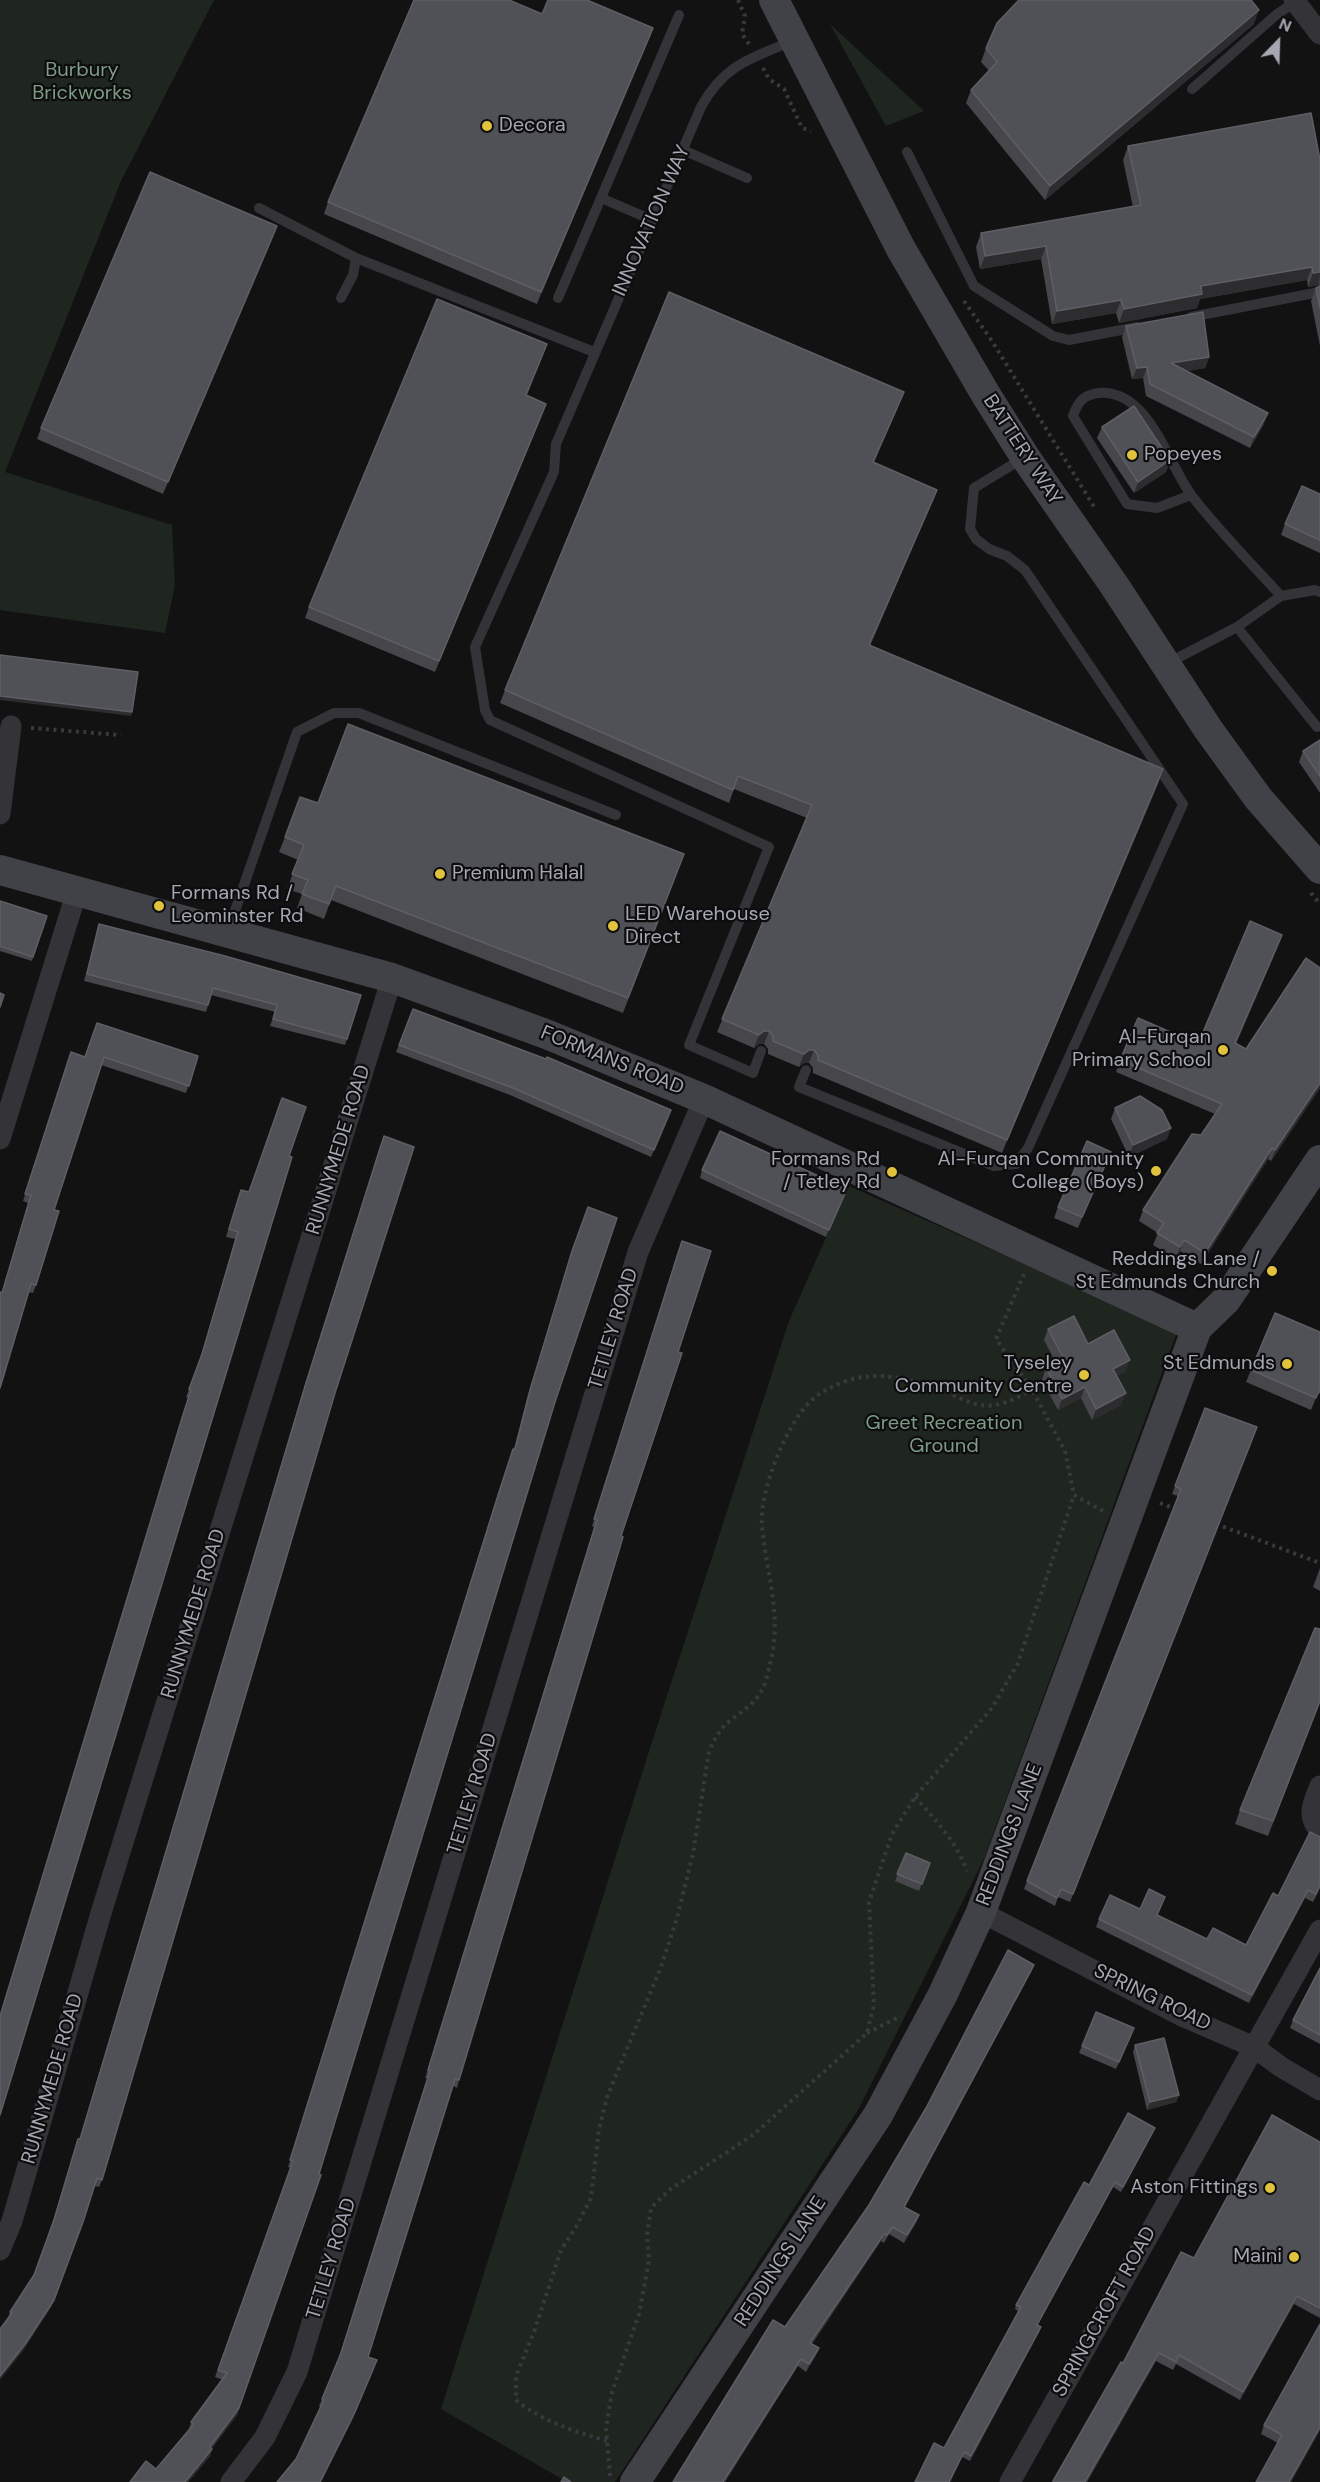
<!DOCTYPE html>
<html>
<head>
<meta charset="utf-8">
<style>
	body { margin:0 }
	#map { position:relative; width:1320px; height:2482px; overflow:hidden; background:#121213; font-family:"DM Sans",sans-serif }
	canvas { display:block }
	.north { position:absolute; left:1248px; top:12px; width:60px; height:60px; -webkit-text-stroke:4px #0d0d0e; paint-order:stroke; rotate:23deg; font-size:16px; font-weight:700; line-height:24px; text-align:center; color:#a5a7b3 }
	.north::after { content:''; display:block; margin:auto; width:21px; height:27px; background:#a5a7b3; clip-path:polygon(50% 0,100% 100%,50% 72%,0 100%) }
</style>
</head>
<body>
<div id="map">
<canvas width="1320" height="2482"></canvas>
<div class="north">N</div>
</div>
<script>
const context = document.querySelector('canvas').getContext('2d');
context.lineJoin = 'round';
function fill(path, color) {
  context.fillStyle = color;
  context.fill(path, 'evenodd');
}
function stroke(path, color, width, dash) {
  context.strokeStyle = color;
  context.lineWidth = width;
  context.lineCap = dash ? 'butt' : 'round';
  context.setLineDash(dash || []);
  context.stroke(path);
}
function write(font, color, halo, rows, align = 'center') {
  context.font = font + ' "DM Sans",sans-serif';
  context.lineWidth = 4.5;
  context.setLineDash([]);
  context.textBaseline = 'middle';
  context.strokeStyle = halo;
  context.fillStyle = color;
  for (const [text, x, y, turn = 0] of rows) {
    context.save();
    context.translate(x, y);
    context.rotate((+turn || 0) * Math.PI / 180);
    context.textAlign = isNaN(turn) ? turn : align;
    if (halo) context.strokeText(text, 0, 0);
    context.fillText(text, 0, 0);
    context.restore();
  }
}
fill(new Path2D(`
	M0,0H214L121,181L5,472L172,525L175,585L165,633L0,610Z
	M830,24L924,111L886,126Z
	M849,1186L1177,1332L984,1859L858,2110L615,2482H567L441,2409L651,1745L789,1321Z`), '#1f2620');
stroke(new Path2D(`
	M738,0L745,16L742,34L749,44
	M763,68L769,79L784,89L802,128L811,131
	M964,301L992,341L1096,510
	M31,728L121,735
	M1311,893L1320,904
	M1024,1274L996,1339L1032,1390L1065,1451L1074,1495L1103,1511
	M1160,1503L1178,1510
	M1216,1524L1320,1563
	M915,1797C935,1819 957,1843 967,1871
	M867,2033L901,2016
	M607,2441C574,2431 543,2422 516,2400V2376L534,2332L561,2250L576,2227L591,2198L599,2129L607,2097L661,1967L677,1918L693,1854L709,1751C714,1741 718,1732 726,1724C738,1714 755,1704 762,1690C766,1683 768,1672 770,1664C783,1617 766,1573 762,1525C759,1492 786,1424 811,1401C821,1391 833,1386 846,1381C883,1369 916,1381 951,1394C960,1398 971,1404 981,1405C999,1408 1017,1398 1032,1390
	M610,2476L606,2428L612,2392L639,2314L649,2260L647,2235L651,2208L669,2190L753,2135L867,2033L874,2005L869,1902L892,1834L915,1797L992,1708L1018,1663L1074,1495`), '#393a3f', 4, [3, 4.5]);
stroke(new Path2D(`
	M1192,89L1276,15L1295,2
	M683,150L747,178
	M907,152L974,286L1053,336L1069,340L1137,327
	M259,208L356,258
	M652,220L601,198L679,15
	M341,298L353,275L356,258L594,352
	M558,298L601,198
	M1191,317L1320,292
	M1191,495L1157,508L1127,504L1073,416C1078,402 1083,395 1098,393C1149,388 1168,465 1192,496C1219,531 1251,563 1281,596
	M1237,627L1317,727
	M1168,663L1237,627L1281,596L1315,590L1320,592
	M228,931L297,732L334,713H359L616,815
	M761,1051L753,1073L689,1045L769,847L490,720L485,710L475,647L554,472L556,444L701,107C724,65 751,58 793,41
	M806,1070L799,1087L994,1166L1016,1164L1028,1148L1183,804L1025,570L1007,556L989,549L976,539L970,529L974,488L1025,457`), '#333338', 10);
stroke(new Path2D(`
	M1294,0L1320,34
	M0,814L11,726
	M0,1139L77,891
	M1320,1786C1313,1803 1306,1816 1320,1831
	M981,1912L1180,2015L1254,2047L1281,2067L1320,2090
	M0,2250L12,2221L101,1913L392,978
	M231,2482L265,2437L297,2372L638,1252L704,1099
	M1010,2482L1320,1930`), '#333338', 21);
stroke(new Path2D(`
	M774,0L901,249L986,395L1025,457L1114,585L1208,729L1258,798L1320,869
	M0,870L392,978L546,1034L704,1099L1197,1328
	M635,2482L878,2115L943,1994L981,1912L1197,1328L1226,1300L1320,1160`), '#414248', 30);
fill(new Path2D(`
	M542,14L653,28L537,304L324,214L328,202Z
	M1254,24L1045,200L966,103L971,90L989,71L981,62L986,48Z
	M1128,146L1320,160V285L1308,287L1307,280L1200,299L1197,308L1119,323L1116,313L1052,324L1041,259L980,269L976,247L981,233L1133,207L1123,160Z
	M277,226L163,494L37,439L41,428Z
	M1320,286V346L1311,301L1316,288Z
	M1126,326L1209,357L1205,368L1186,371L1264,424L1250,448L1146,396L1143,378L1132,379L1122,337Z
	M547,344L526,396L542,415L435,672L305,618L309,607Z
	M899,405L874,462L932,502L870,646L1163,769L1002,1153L813,1073V1068L809,1063H804L799,1067L768,1054V1049L764,1044H759L754,1048L717,1032L807,818L734,789L729,803L500,703L505,690Z
	M1102,427L1170,460L1166,472L1134,493L1097,438Z
	M1320,494V553L1281,535L1285,524Z
	M1320,740V793L1299,762L1303,751Z
	M318,803L684,854L623,1013L331,900L324,919L297,908L302,894L287,889L298,860L279,852L285,837Z
	M0,901L33,957L32,961L0,951Z
	M99,924L361,995L345,1045L270,1026L275,1012L211,995L206,1012L84,981Z
	M1278,946L1236,1044L1320,1088L1271,1161L1268,1159L1201,1264L1180,1251L1176,1259L1153,1245L1158,1233L1139,1221L1143,1210L1201,1135L1215,1114L1116,1072L1120,1060L1198,1044Z
	M413,1009L671,1110L651,1157L510,1095L396,1052Z
	M71,1052L85,1057L198,1056L186,1093L101,1065L54,1210L36,1285L33,1293L28,1292L2,1293L28,1203L23,1201Z
	M282,1098L180,1426L188,1398L186,1397L200,1360L235,1239L226,1237L238,1198L249,1192Z
	M1115,1108L1167,1139L1129,1157L1111,1119Z
	M381,1143L335,1393L102,2180L99,2187L95,2186L51,2307L22,2352L8,2318L10,2312L34,2275L51,2227L76,2146L78,2139H80L303,1391Z
	M1111,1152L1078,1228L1054,1218L1058,1207Z
	M702,1170L847,1189L826,1237L700,1178Z
	M679,1248L621,1536L459,2080L457,2088L453,2086L368,2357L374,2368L352,2420L321,2482H277L296,2459L320,2407L319,2406L322,2399L339,2357L427,2078H425L594,1527L592,1526Z
	M570,1259L555,1402L237,2415L212,2448V2449L210,2456L188,2482H130L156,2469L189,2430V2429L191,2422L223,2380L215,2377L291,2168L288,2167L498,1493L514,1449L528,1394Z
	M1048,1329L1088,1344L1126,1371L1116,1376L1121,1405L1092,1420L1081,1398L1058,1410L1042,1380L1046,1368L1056,1363L1044,1340Z
	M1320,1332V1394L1318,1393L1311,1410L1246,1382L1251,1370Z
	M1205,1408L1257,1427L1070,1902L1058,1897L1055,1906L1024,1889L1178,1496L1172,1494Z
	M1320,1568V1591L1313,1587Z
	M1320,1702L1268,1836L1235,1824L1240,1810Z
	M1320,1837V1888L1313,1902L1305,1898L1249,2003L1096,1927L1099,1919L1140,1909L1165,1897L1157,1915L1207,1939L1246,1945L1278,1896Z
	M906,1853L930,1863L919,1891L895,1881Z
	M1034,1965L1031,1972L905,2207L919,2215L916,2223L904,2243L889,2234L884,2243L881,2241L812,2344L816,2355L806,2372L798,2366L725,2482H673L785,2327Z
	M1320,1968V2044L1290,2028L1293,2020Z
	M1131,2036L1116,2069L1079,2053L1082,2046Z
	M1135,2045L1179,2095L1176,2102L1147,2110L1133,2052Z
	M1155,2128L1121,2192L1113,2187L1037,2325L1039,2332L970,2461L962,2457L950,2482H915L944,2448L1018,2311L1015,2309L1016,2305L1089,2185Z
	M1320,2142V2318L1294,2304L1240,2400L1176,2364L1173,2370L1156,2361L1087,2482H1052L1121,2362L1123,2363L1194,2258Z
	M1264,2425L1320,2430L1291,2482H1256L1278,2443L1261,2434Z`), '#46464b');
fill(new Path2D(`
	M1259,10L1254,24L1045,200L1050,186Z
	M653,28L649,39L537,304L541,292Z
	M277,226L273,237L163,494L168,482Z
	M1046,246L1041,259L980,269L985,256Z
	M1312,267L1307,280L1200,299L1197,308L1119,323L1124,309L1201,286Z
	M1320,272L1319,285L1308,287L1313,273Z
	M1121,300L1116,313L1052,324L1057,311Z
	M1209,357L1205,368L1167,375L1171,363Z
	M1147,367L1143,378L1132,379L1137,368Z
	M904,392L899,405L868,475L873,462Z
	M546,404L542,415L435,672L439,661Z
	M1268,413L1264,424L1250,448L1254,437Z
	M1170,460L1166,472L1134,493L1138,482Z
	M937,490L932,502L865,658L869,645Z
	M0,696L132,712L131,716L0,700Z
	M1163,769L1159,782L1002,1153L1007,1140Z
	M1282,935L1278,946L1231,1055L1235,1043Z
	M764,1031H769L764,1044H759L754,1048L759,1035Z
	M809,1050H814L809,1063H804L799,1067L804,1054Z
	M1320,1083V1088L1271,1161L1275,1150Z
	M1171,1128L1167,1139L1129,1157L1133,1145Z
	M1272,1148L1268,1159L1201,1264L1205,1253Z
	M1111,1152L1107,1163L1078,1228L1082,1217Z
	M1184,1240L1180,1251L1176,1259L1180,1247Z
	M1130,1360L1126,1371L1109,1380L1113,1369Z
	M1085,1387L1081,1398L1058,1410L1062,1399Z
	M1126,1393L1121,1405L1092,1420L1096,1409Z
	M1308,1890L1305,1898L1249,2003L1252,1995Z
	M1034,1965L1031,1972L901,2214L904,2207Z
	M1179,2095L1176,2102L1147,2110L1150,2102Z
	M1155,2128L1153,2133L1121,2192L1123,2187Z
	M1115,2182L1113,2187L1035,2330L1037,2325Z
	M919,2215L916,2223L904,2243L907,2235Z
	M83,2222L51,2307L22,2352L0,2380V2376Z
	M884,2234L881,2241L807,2350L810,2343Z
	M1297,2296L1294,2304L1240,2400L1243,2392Z
	M1041,2327L1039,2332L970,2461L971,2456Z
	M819,2348L816,2355L806,2372L809,2364Z
	M1159,2353L1156,2361L1087,2482H1085Z
	M801,2359L798,2366L725,2482H723Z
	M374,2368L352,2420L321,2482H320Z
	M239,2408L237,2415L207,2454L210,2447Z
	M1320,2427V2430L1291,2482H1289Z
	M212,2449L210,2456L188,2482H185Z`), '#2d2d30');
const building = new Path2D(`
	M414,0H509L542,14L548,0H587L653,28L541,292L328,202Z
	M1019,0H1251L1259,10L1050,186L971,90L997,62L986,48L997,23Z
	M1311,113L1320,160V272L1313,273L1312,267L1201,286L1202,294L1124,309L1121,300L1057,311L1046,246L985,256L981,233L1141,205L1128,146Z
	M150,172L277,226L168,482L41,428Z
	M1320,286V308L1316,288Z
	M669,292L904,392L873,462L937,490L869,645L1163,769L1007,1140L818,1060V1055L814,1050H809L804,1054L773,1041V1036L769,1031H764L759,1035L722,1019L812,805L738,776L733,790L505,690Z
	M437,299L547,344L526,395L546,404L439,661L309,607Z
	M1203,312L1209,357L1171,363L1268,413L1254,437L1150,384L1147,367L1137,368L1126,326Z
	M1134,406L1170,460L1138,482L1102,427Z
	M1302,486L1320,494V540L1285,524Z
	M0,655L138,672L132,712L0,696Z
	M348,724L684,854L628,998L336,886L329,904L302,894L308,880L292,874L304,845L285,837L300,797L318,803Z
	M1320,740V776L1303,751Z
	M0,901L47,916L33,957L0,946Z
	M1250,921L1282,935L1235,1043L1246,1049L1306,958L1320,968V1083L1275,1150L1272,1148L1205,1253L1184,1240L1180,1247L1157,1233L1164,1223L1143,1210L1192,1134L1201,1135L1222,1104L1120,1060L1138,1018L1198,1044Z
	M99,924L225,956L361,995L347,1039L273,1019L277,1005L213,988L208,1005L87,974Z
	M0,993L4,995L0,1007Z
	M413,1009L546,1059L547,1057L671,1110L654,1150L513,1088L399,1045Z
	M97,1023L198,1056L189,1086L104,1057L54,1210L59,1211L36,1285L31,1284L0,1388V1292L2,1293L31,1195L25,1194L71,1052L85,1057Z
	M1140,1096L1162,1110L1171,1128L1133,1145L1115,1108Z
	M282,1098L306,1107L289,1156L292,1157L0,2115V2016L182,1418L191,1390L189,1389L202,1354L238,1232L229,1229L241,1190L249,1192Z
	M720,1131L847,1189L829,1230L702,1170Z
	M384,1136L414,1147L335,1393L102,2180L97,2178L83,2222L54,2300L25,2344L0,2376V2329L12,2313L10,2312L34,2275L54,2220L78,2139H80L306,1383Z
	M1087,1141L1111,1152L1082,1217L1058,1207Z
	M588,1207L617,1218L555,1402L319,2174L321,2175L239,2408L210,2447L212,2449L185,2482H130L146,2461L156,2469L194,2424L191,2422L227,2373L218,2370L293,2161L290,2160L501,1486L513,1449H515L531,1387L572,1251Z
	M682,1241L711,1251L678,1352L682,1353L621,1536L623,1537L459,2080L455,2079L368,2357L377,2360L355,2412L320,2482H277L296,2459L324,2400L322,2399L341,2353L430,2071L428,2070L597,1520L594,1519Z
	M1275,1313L1320,1332V1388L1316,1398L1251,1370Z
	M1074,1316L1088,1344L1114,1330L1130,1360L1113,1369L1126,1393L1096,1409L1085,1387L1062,1399L1046,1368L1064,1359L1048,1329Z
	M1205,1408L1257,1427L1073,1894L1061,1889L1057,1898L1027,1881L1181,1489L1175,1486Z
	M1315,1628L1320,1629V1701L1273,1821L1240,1810Z
	M1310,1832L1320,1837V1885L1316,1894L1308,1890L1252,1995L1099,1919L1110,1895L1140,1909L1149,1889L1165,1897L1157,1915L1207,1939L1213,1928L1246,1945L1273,1893L1278,1896Z
	M906,1853L930,1863L922,1884L897,1874Z
	M1008,1950L1034,1965L904,2207L919,2215L907,2235L892,2227L887,2235L884,2234L810,2343L819,2348L809,2364L801,2359L723,2482H673L773,2320L785,2327L869,2205L926,2108Z
	M1320,1968V2035L1293,2020Z
	M1096,2012L1134,2028L1119,2062L1082,2046Z
	M1164,2038L1179,2095L1150,2102L1135,2045Z
	M1128,2113L1155,2128L1123,2187L1115,2182L1037,2325L1041,2327L971,2456L964,2452L949,2482H915L934,2443L944,2448L1021,2307L1016,2305L1074,2200L1084,2182L1089,2185Z
	M1272,2115L1320,2142V2308L1297,2296L1243,2392L1179,2355L1176,2362L1159,2353L1085,2482H1054L1053,2481L1121,2362L1123,2363L1181,2252L1194,2258Z
	M1320,2324V2427L1289,2482H1256L1282,2435L1264,2425Z
	M564,2477L571,2482H561Z`);
fill(building, '#505156');
stroke(building, '#5e5e65', 1.5);
for (const [x, y, r, color] of [
	[487,126,6,"#e1c23c"],
	[1132,455,6,"#e1c23c"],
	[440,874,6,"#e1c23c"],
	[159,906,6,"#e1c23c"],
	[613,926,6,"#e1c23c"],
	[1223,1050,6,"#e1c23c"],
	[1156,1171,6,"#e1c23c"],
	[892,1172,6,"#e1c23c"],
	[1272,1271,6,"#e1c23c"],
	[1287,1364,6,"#e1c23c"],
	[1084,1375,6,"#e1c23c"],
	[1270,2188,6,"#e1c23c"],
	[1294,2257,6,"#e1c23c"]
]) {
  const dot = new Path2D();
  dot.arc(x, y, r, 0, 2 * Math.PI);
  context.fillStyle = color;
  context.fill(dot);
  stroke(dot, '#0d0d0e', 2);
}
write('20px', '#7d9c84', '#0d0d0e', [
	["Burbury",82,71],
	["Brickworks",82,94],
	["Greet Recreation",944,1424],
	["Ground",944,1447]
]);
write('20px', '#a5a7b3', '#0d0d0e', [
	["Decora",499,126,"left"],
	["Popeyes",1144,455,"left"],
	["Premium Halal",452,874,"left"],
	["Formans Rd /",171,894,"left"],
	["Leominster Rd",171,917,"left"],
	["LED Warehouse",625,915,"left"],
	["Direct",625,938,"left"],
	["Al-Furqan",1211,1038],
	["Primary School",1211,1061],
	["Formans Rd",880,1160],
	["/ Tetley Rd",880,1183],
	["Al-Furqan Community",1144,1160],
	["College (Boys)",1144,1183],
	["Reddings Lane /",1260,1260],
	["St Edmunds Church",1260,1283],
	["Tyseley",1072,1364],
	["Community Centre",1072,1387],
	["St Edmunds",1275,1364],
	["Aston Fittings",1258,2188],
	["Maini",1282,2257]
], 'right');
write('20px', '#a5a7b3', '#0d0d0e', [
	["INNOVATION WAY",652,221,-66],
	["BATTERY WAY",1022,450,57],
	["FORMANS ROAD",612,1061,22],
	["RUNNYMEDE ROAD",339,1150,-73],
	["TETLEY ROAD",614,1329,-73],
	["RUNNYMEDE ROAD",194,1614,-73],
	["TETLEY ROAD",473,1794,-73],
	["REDDINGS LANE",1010,1835,-69],
	["SPRING ROAD",1152,1998,26],
	["RUNNYMEDE ROAD",53,2079,-74],
	["TETLEY ROAD",332,2259,-73],
	["REDDINGS LANE",781,2262,-57],
	["SPRINGCROFT ROAD",1105,2312,-61]
]);
</script>
</body>
</html>
